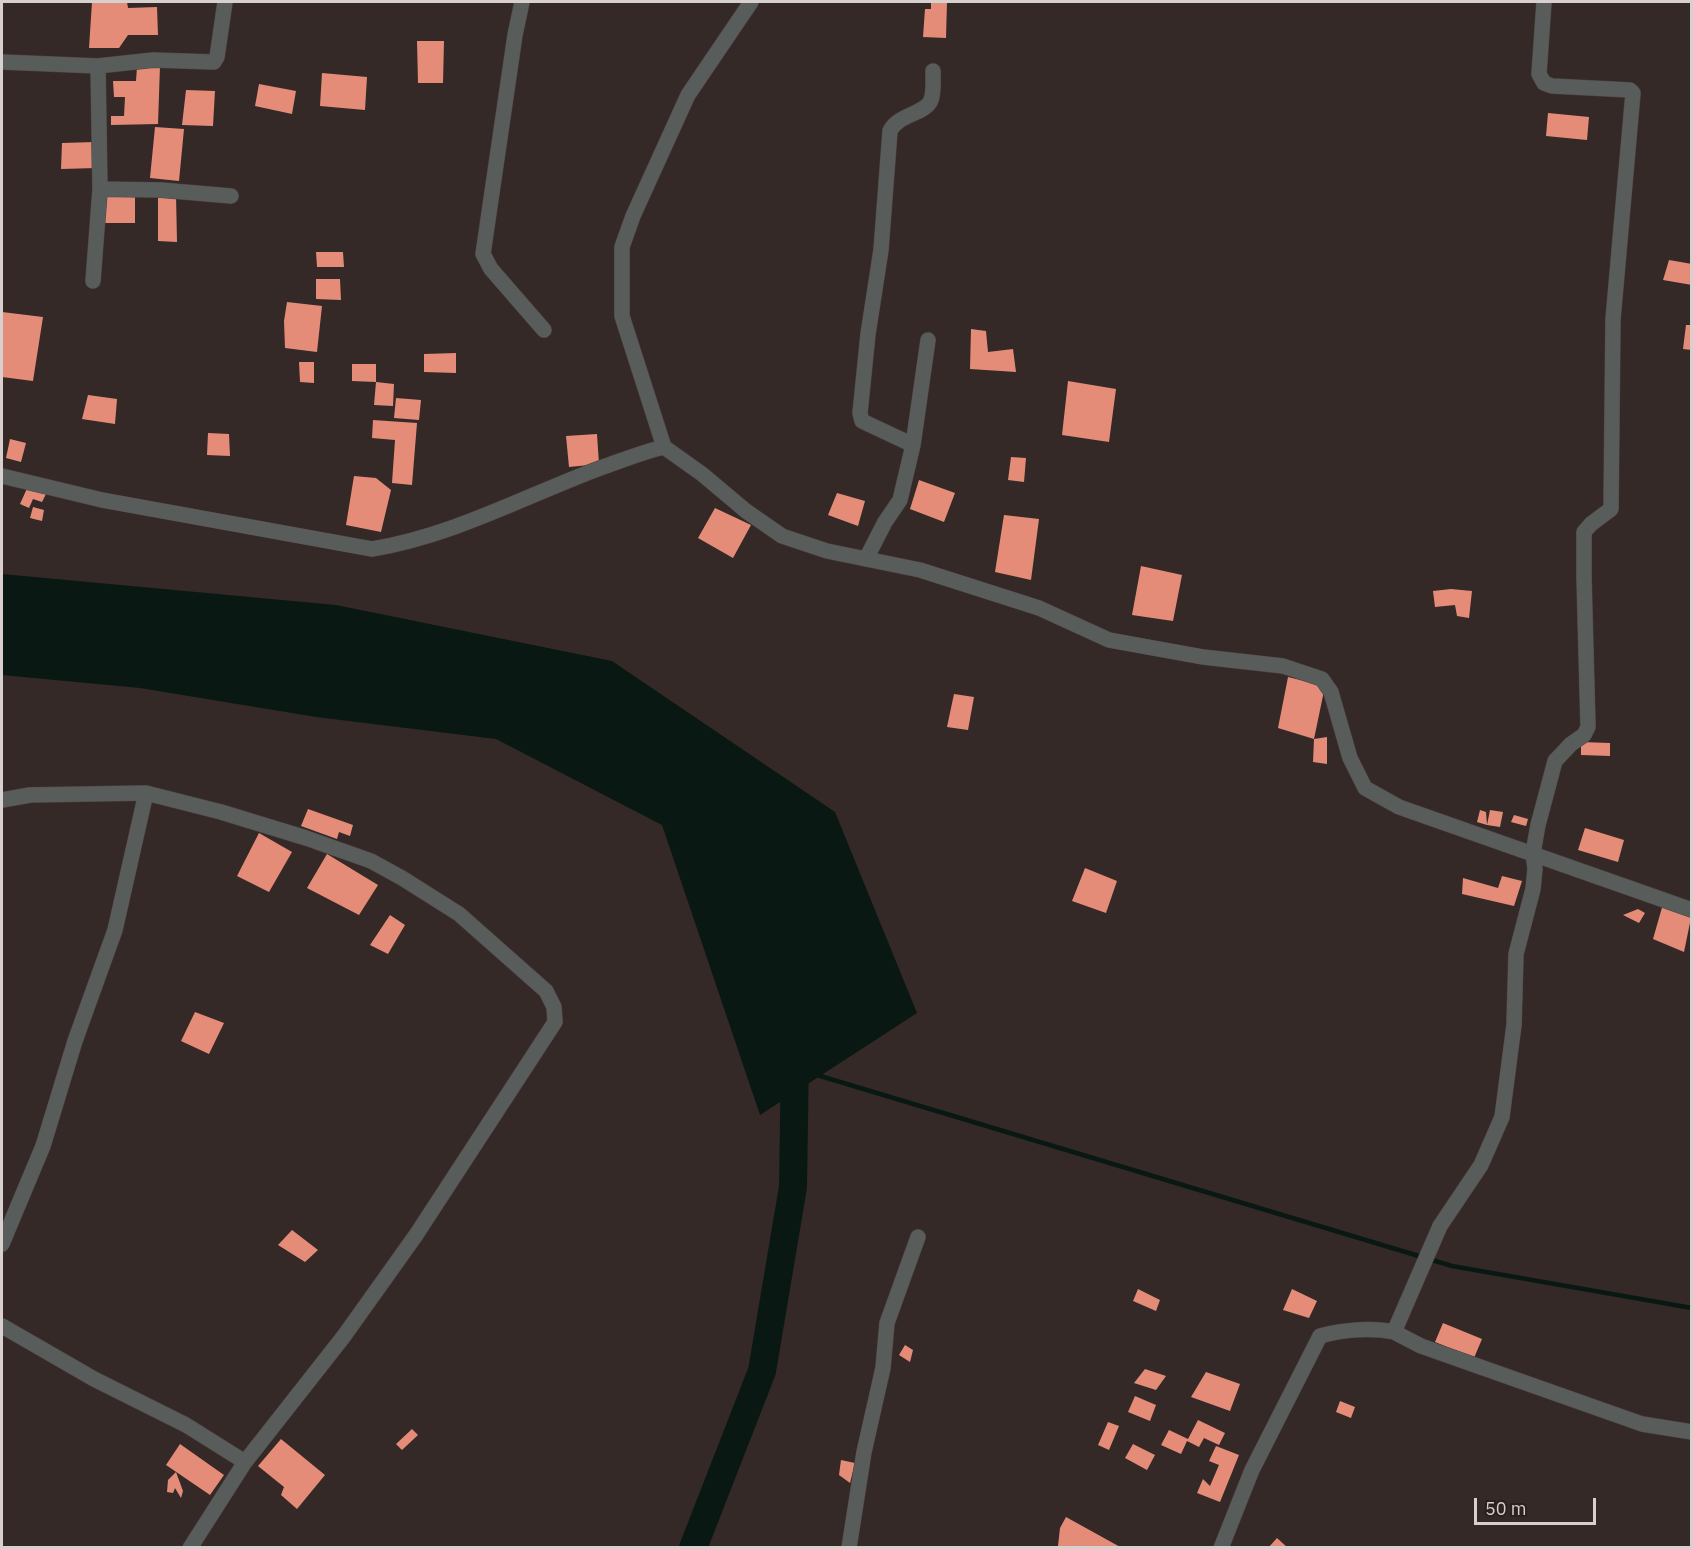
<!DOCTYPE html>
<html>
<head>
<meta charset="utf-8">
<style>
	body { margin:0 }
	#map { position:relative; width:1693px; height:1549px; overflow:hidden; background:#342927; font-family:"IBM Plex Sans",sans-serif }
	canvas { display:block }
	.frame { position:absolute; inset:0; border:3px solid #d7d0ce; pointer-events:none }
	.scale { position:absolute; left:1474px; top:1498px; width:122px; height:27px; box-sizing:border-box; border:3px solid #d7d0ce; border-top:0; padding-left:8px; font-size:18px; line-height:21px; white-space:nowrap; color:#d7d0ce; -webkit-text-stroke:4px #2a201d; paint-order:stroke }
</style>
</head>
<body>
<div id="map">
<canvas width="1693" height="1549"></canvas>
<div class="frame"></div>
<div class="scale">50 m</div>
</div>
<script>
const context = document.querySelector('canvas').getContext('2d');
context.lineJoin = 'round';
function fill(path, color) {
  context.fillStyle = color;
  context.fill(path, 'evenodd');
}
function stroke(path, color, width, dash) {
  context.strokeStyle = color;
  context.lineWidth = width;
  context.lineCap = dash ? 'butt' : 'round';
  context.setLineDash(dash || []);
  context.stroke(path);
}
fill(new Path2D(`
	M2,574L336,605L612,661L835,812L917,1013L760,1115L662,825L496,739L316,717L140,688L2,675Z`), '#0a1813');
stroke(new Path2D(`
	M817,1075L1452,1266L1692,1308`), '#0a1813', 4.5);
stroke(new Path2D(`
	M693,1548L762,1371L793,1187L795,1055`), '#0a1813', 28);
fill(new Path2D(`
	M92,2H127L128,8L157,7L158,35H128L119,48H89Z
	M931,2H947L946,38L923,37L925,9H931Z
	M417,41H444L443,83H418Z
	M160,66L158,124L111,125V116H124L125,97H114L113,81H136L137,67Z
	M322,73L367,77L365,110L320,106Z
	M259,84L296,91L292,114L255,106Z
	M186,90L215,91L213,126L182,125Z
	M1548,113L1589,117L1587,140L1546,136Z
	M155,127L184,129L179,181L150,178Z
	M95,142L97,168L61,169L62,143Z
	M103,192L135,194V223H102Z
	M176,195L177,242L158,241V196Z
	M316,252H343L344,267H317Z
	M1669,260L1692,264V285L1663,280Z
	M316,279H340L341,300L316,299Z
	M287,302L322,306L317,352L285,348L284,321Z
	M2,312L43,317L33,381L2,377Z
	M1686,325H1692V350L1683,349Z
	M971,329L986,331L988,352L1013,349L1016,372L970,369Z
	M456,353V373L424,372V354Z
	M299,362H314V383L300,382Z
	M352,364H376V382L394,384L393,406L374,405L376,382L352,381Z
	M1068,381L1116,389L1109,442L1062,435Z
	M88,395L117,399L115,424L82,419Z
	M396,398L421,400L419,420L394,418Z
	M373,420L417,423L412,485L392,483L395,440L372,438Z
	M208,433L229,434L230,456L207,455Z
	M597,434L599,464L569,467L566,436Z
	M10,439L26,443L21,462L6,458Z
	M1011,457L1026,458L1024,482L1008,480Z
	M354,476L376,478L391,490L381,532L346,525Z
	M919,480L955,493L944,522L910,509Z
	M29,484L47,492L42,502L33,499L29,508L20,504Z
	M837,493L865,501L858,526L828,515Z
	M33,507L44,510L42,521L30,518Z
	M715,508L751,525L733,558L698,538Z
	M1004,515L1039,519L1031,580L995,572Z
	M1141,566L1182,575L1173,621L1132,615Z
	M1451,589L1472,591L1469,618L1457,616L1455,605L1435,607L1433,591Z
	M1288,677L1325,686L1314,739L1278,728Z
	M954,694L974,697L968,730L947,727Z
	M1327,737V764L1313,762L1314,739Z
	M1581,742L1610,743V756L1581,755Z
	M308,809L353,825L350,836L339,832L337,839L301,826Z
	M1480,810L1486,812L1487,825L1477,822Z
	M1490,810L1503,812L1500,827L1487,825Z
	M1514,815L1528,819L1526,826L1511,822Z
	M1585,828L1624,840L1618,862L1578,850Z
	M259,833L292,852L269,892L237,876Z
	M327,854L378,885L359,915L307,888Z
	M1085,868L1117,881L1106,913L1072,901Z
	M1502,876L1522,881L1514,906L1462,894L1463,878L1498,888Z
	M1663,904L1692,913L1684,952L1653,939Z
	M1638,909L1645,913L1639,923L1623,915Z
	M390,915L405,925L388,954L370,945Z
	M195,1012L224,1023L209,1054L181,1041Z
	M292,1230L318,1250L305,1262L278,1245Z
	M1138,1289L1160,1300L1156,1311L1133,1301Z
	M1292,1289L1317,1301L1309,1318L1283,1310Z
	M1443,1323L1482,1339L1474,1358L1435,1342Z
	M905,1345L913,1350L910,1362L899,1355Z
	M1145,1369L1166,1376L1156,1390L1134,1383Z
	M1206,1372L1240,1384L1230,1411L1191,1397Z
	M1135,1396L1156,1405L1150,1421L1128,1412Z
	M1340,1401L1355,1407L1351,1418L1336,1412Z
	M1198,1420L1225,1433L1219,1445L1204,1438L1199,1447L1187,1441L1181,1454L1161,1445L1169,1430L1188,1439Z
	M1108,1422L1119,1426L1109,1450L1098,1445Z
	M412,1429L418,1435L402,1450L396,1444Z
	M281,1439L325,1475L297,1509L281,1495L284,1487L258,1466Z
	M180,1444L224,1475L210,1495L166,1465Z
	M1133,1444L1155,1455L1147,1470L1125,1458Z
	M1216,1446L1239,1455L1220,1502L1197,1493L1203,1479L1210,1486L1219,1465L1209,1461Z
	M841,1460L855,1463L850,1483L839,1475Z
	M176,1472L183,1491L181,1498L175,1488L173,1493L167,1492L168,1480Z
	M1066,1517L1122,1548L1058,1546L1060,1528Z
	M1277,1538L1288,1548H1268Z`), '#e58c79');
const minor = new Path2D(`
	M522,2L515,35L483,254L491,269L544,330
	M2,62L98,66L100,189L93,281
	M98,66L153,60L214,62L217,57L225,2
	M100,189L161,190L231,196
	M913,445L862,421L860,413L868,334L881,250L890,131C898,114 926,114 931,100C934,92 933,80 933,71
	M664,447L622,316V247L633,216L688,95L751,2
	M2,476L102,500L372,549C453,536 527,495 603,467C623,460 643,452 664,447L702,474L746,511L782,536L827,551L920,570L1039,608L1109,640L1203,657L1283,666L1322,679L1331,692L1350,758L1365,788L1399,807L1692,910
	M866,559L885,522L900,500L913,445L928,340
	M2,800L30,795L146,793L221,812L306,838L371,861L402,878L459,914L546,991L554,1007L555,1022L416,1235L344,1336L245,1462L190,1548
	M2,1244L43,1146L75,1041L115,930L146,793
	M2,1326L94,1379L186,1425L245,1462
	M1394,1332L1421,1346L1642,1424L1692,1432
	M849,1548L864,1452L883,1368L887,1323L918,1237
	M1221,1548L1252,1470L1320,1336C1342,1330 1371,1327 1394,1332L1440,1226L1481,1165L1502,1117L1514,1025L1516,954L1533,889L1535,869L1533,853L1538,825L1555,761L1571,744L1584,735L1588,727L1584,577V532L1591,524L1611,509L1613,319L1633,93L1630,90L1552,86L1544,83L1539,74L1544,2`);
stroke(minor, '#4e4442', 16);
stroke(minor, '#585d5b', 15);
</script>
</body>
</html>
